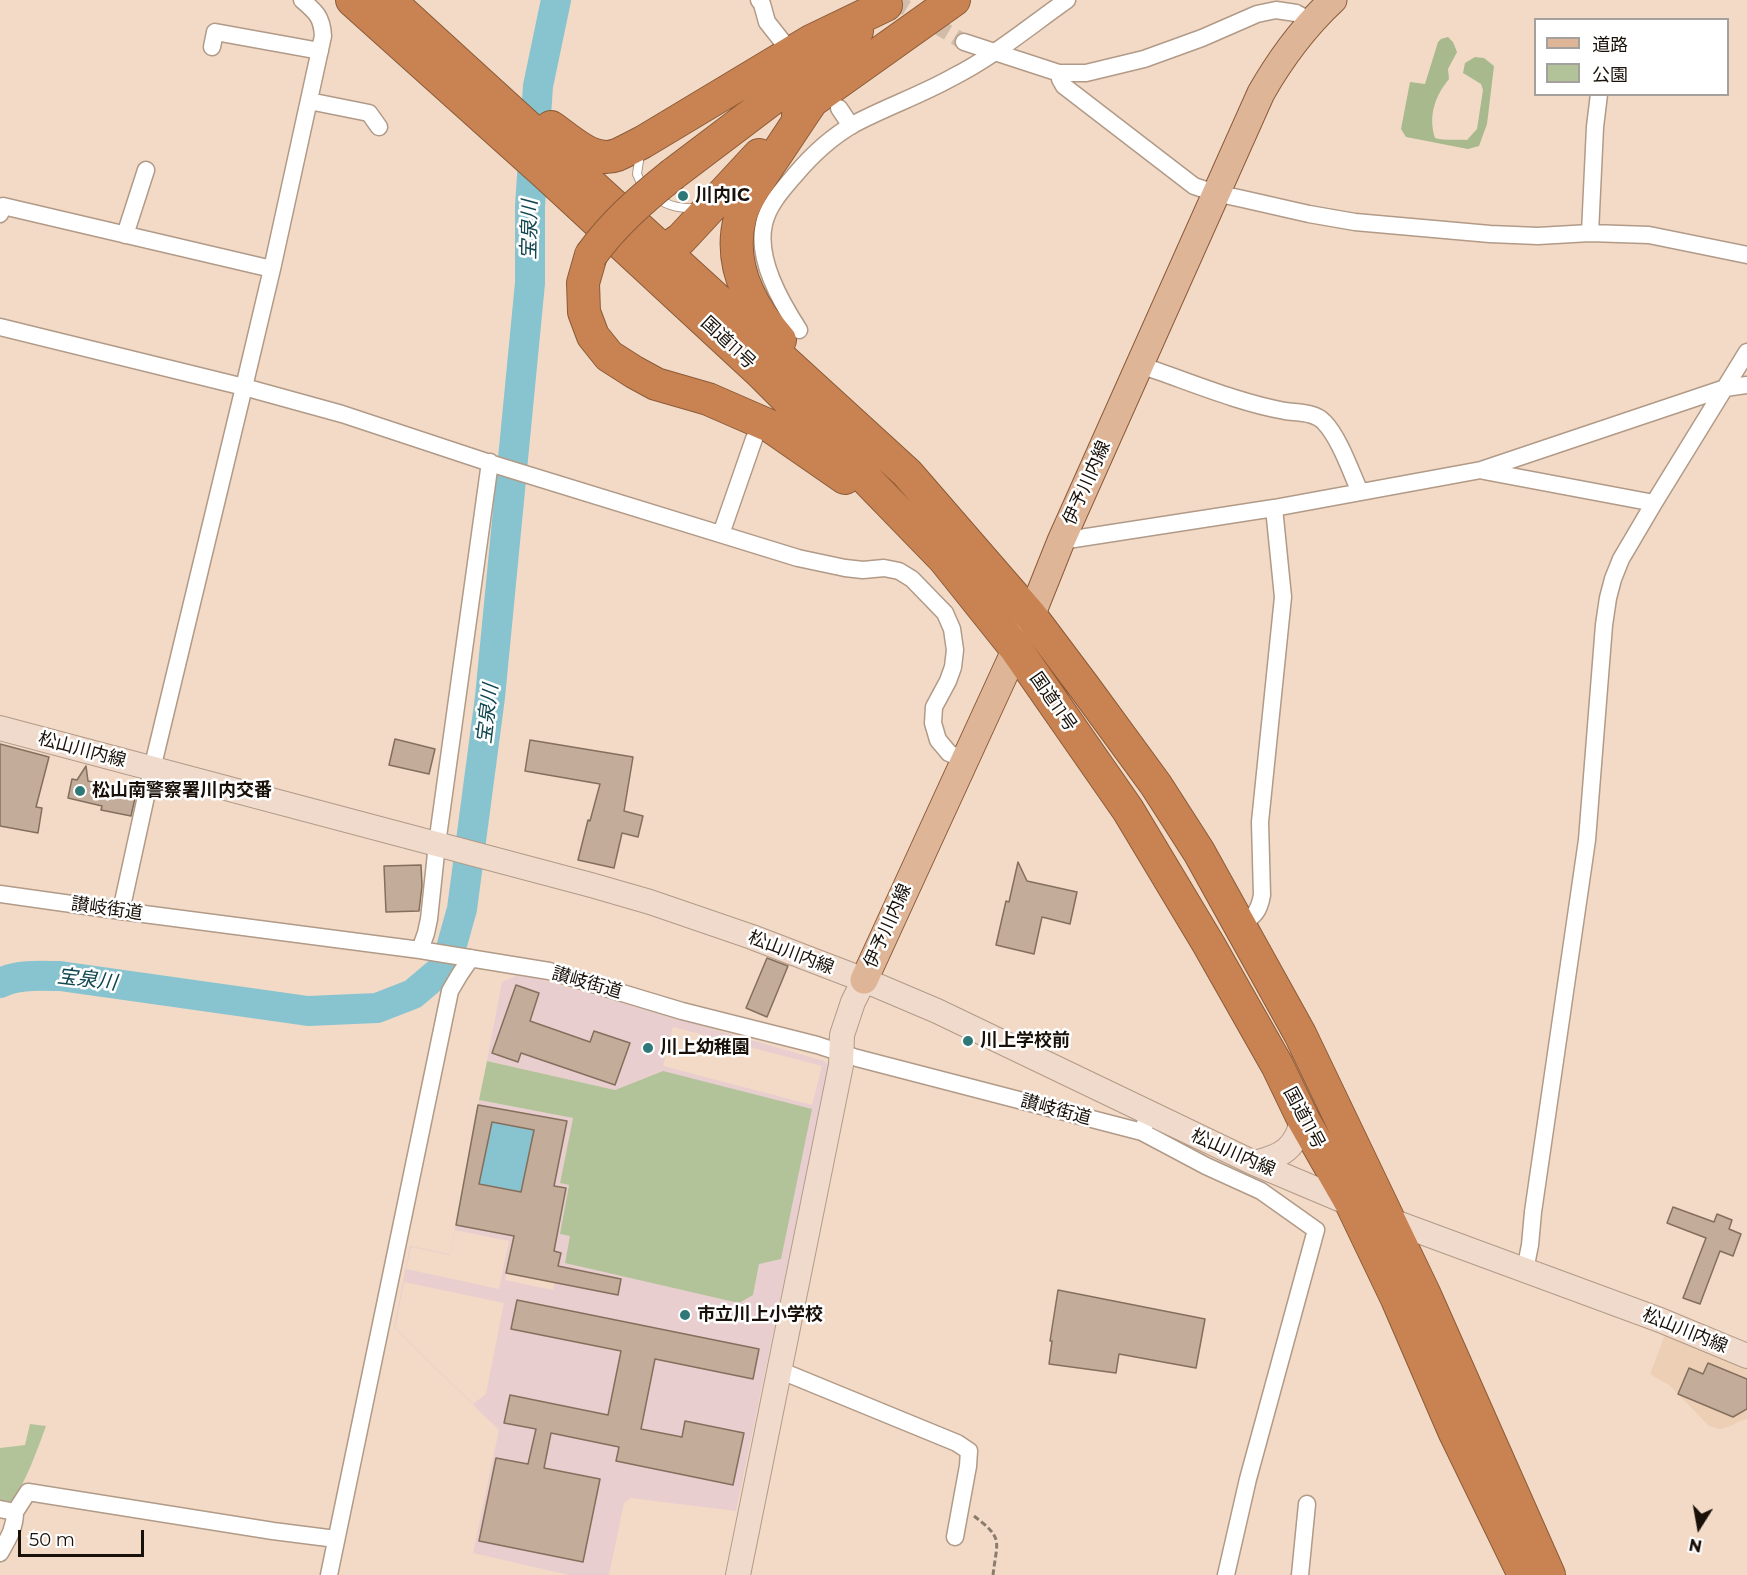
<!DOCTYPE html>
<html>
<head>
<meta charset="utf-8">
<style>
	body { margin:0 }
	#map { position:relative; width:1747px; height:1575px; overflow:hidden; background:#f2dac6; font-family:Montserrat,"Noto Sans JP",sans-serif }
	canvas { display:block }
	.legend { position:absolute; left:1534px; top:18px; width:195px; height:78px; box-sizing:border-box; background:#fff; border:2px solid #a3a09d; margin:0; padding:8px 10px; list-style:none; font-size:18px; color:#191109 }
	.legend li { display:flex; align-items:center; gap:12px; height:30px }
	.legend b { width:30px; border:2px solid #a3a09d }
	.north { position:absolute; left:1669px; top:1497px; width:60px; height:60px; -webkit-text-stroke:4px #fff; paint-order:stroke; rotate:191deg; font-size:16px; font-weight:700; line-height:24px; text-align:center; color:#191109 }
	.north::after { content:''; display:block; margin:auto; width:21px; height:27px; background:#191109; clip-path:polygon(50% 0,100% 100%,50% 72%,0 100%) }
	.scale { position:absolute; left:18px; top:1530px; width:126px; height:27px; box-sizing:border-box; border:3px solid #191109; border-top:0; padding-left:8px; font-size:18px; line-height:21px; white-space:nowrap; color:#191109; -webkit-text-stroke:4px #fff; paint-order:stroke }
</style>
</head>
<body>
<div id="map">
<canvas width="1747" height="1575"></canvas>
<ul class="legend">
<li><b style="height:8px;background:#dfb597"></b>道路</li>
<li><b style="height:16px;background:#b2c39a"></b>公園</li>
</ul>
<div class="north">N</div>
<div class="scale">50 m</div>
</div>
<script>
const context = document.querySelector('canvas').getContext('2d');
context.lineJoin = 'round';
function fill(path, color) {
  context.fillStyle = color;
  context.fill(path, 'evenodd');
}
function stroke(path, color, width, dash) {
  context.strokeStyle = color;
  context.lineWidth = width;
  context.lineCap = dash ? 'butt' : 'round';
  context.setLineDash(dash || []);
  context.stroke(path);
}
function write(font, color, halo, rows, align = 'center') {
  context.font = font + ' Montserrat,"Noto Sans JP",sans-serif';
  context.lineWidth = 5;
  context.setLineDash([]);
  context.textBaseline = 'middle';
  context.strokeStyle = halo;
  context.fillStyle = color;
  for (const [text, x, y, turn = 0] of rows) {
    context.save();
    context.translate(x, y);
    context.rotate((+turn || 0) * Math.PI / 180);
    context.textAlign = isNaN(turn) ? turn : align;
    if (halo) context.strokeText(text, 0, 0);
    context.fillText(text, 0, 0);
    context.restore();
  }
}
fill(new Path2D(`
	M1666,1332L1747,1365V1379L1708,1363L1703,1374L1689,1368L1678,1394L1733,1417L1747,1409V1419L1740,1421L1731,1426L1720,1429L1709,1426L1669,1385L1650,1374Z`), '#edcfb5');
fill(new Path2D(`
	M516,976L532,977L824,1061L829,1065L736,1511L631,1498L624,1503L609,1575H569L473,1553L499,1430L394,1328L410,1246L450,1254L502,982ZM516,986L539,993L530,1021L590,1042L594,1031L630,1043L615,1085L521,1053L518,1062L492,1053ZM673,1027L822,1066L812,1105L663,1066ZM487,1061L615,1090L663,1071L759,1264L753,1295L570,1236L561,1234L569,1185L560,1183L573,1118L479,1100ZM479,1105L566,1122L554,1186L566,1189L557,1237L545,1235L543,1241L456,1225ZM455,1230L509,1241L499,1289L406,1269L411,1247L450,1255ZM513,1243L561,1253L553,1290L505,1280ZM580,1271L621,1279L618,1295ZM404,1282L504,1303L486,1394L473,1404L395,1328ZM517,1300L759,1349L753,1379L655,1359L641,1429L682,1437L685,1421L744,1433L733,1485L616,1461L618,1447L551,1433L533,1444L536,1429L504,1423L510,1395L608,1415L621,1351L512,1329ZM496,1458L600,1479L583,1562L479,1541Z`), '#e8cece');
fill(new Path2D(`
	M487,1061L615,1090L663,1071L812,1109L781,1259L759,1264L753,1295L739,1303L565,1263L570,1236L560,1234L569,1185L560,1183L573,1118L479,1100Z
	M30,1424L46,1426C39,1445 23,1492 8,1504L0,1502V1448L25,1445Z`), '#b2c39a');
fill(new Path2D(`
	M1448,37L1453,42L1457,52L1448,69L1449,79C1435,96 1428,116 1435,138C1445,141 1456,139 1467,140L1477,129L1483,90L1481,84L1463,73L1465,63L1475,57L1484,58L1494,66L1487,124L1479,146L1468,149L1406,137L1401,129L1410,82L1425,84L1438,42L1441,39Z`), '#a7b98d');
fill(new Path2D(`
	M492,1122L534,1130L521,1192L479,1184Z`), '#88c4d0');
stroke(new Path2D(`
	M0,983C18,974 40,976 60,976L308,1011L377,1008L413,994L446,966L462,909L490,697L530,283V206L538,86L556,0`), '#88c4d0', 30);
const building = new Path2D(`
	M395,739L435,749L429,774L389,765Z
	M530,740L633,757L624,811L643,816L638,837L622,833L614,868L578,860L588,820L590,821L600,784L525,771Z
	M0,744L49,757L36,807L42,808L38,833L0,826Z
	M86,766L88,781L126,789V792L136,794L131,816L101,810L102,806L68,798L72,779L77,780Z
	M1018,862L1027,881L1077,892L1070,924L1042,917L1034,954L996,945L1006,901L1009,902Z
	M421,865L422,886L419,911L386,912L384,866Z
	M767,958L788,966L767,1017L746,1008Z
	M516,985L539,993L530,1021L590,1042L594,1031L630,1043L615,1085L521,1053L518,1062L492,1053Z
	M478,1105L567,1121L554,1186L566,1188L554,1251L561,1253L558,1266L621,1279L618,1295L506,1273L514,1236L456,1225ZM492,1122L534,1130L521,1192L479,1184Z
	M1673,1207L1714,1222L1717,1214L1732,1220L1729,1229L1741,1234L1733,1256L1720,1251L1700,1304L1683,1298L1706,1238L1667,1223Z
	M1058,1290L1205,1319L1196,1368L1119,1354L1116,1373L1049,1364L1052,1341H1050Z
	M517,1300L759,1349L753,1379L655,1359L641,1429L682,1437L685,1421L744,1433L733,1485L616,1461L619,1447L551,1433L544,1468L600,1479L583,1562L479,1541L496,1458L528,1464L536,1429L504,1423L510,1395L608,1415L621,1351L511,1329Z
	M1708,1363L1747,1379V1409L1733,1417L1678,1394L1689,1368L1703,1374Z`);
fill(building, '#c3ac99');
stroke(building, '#846f5d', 1.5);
stroke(new Path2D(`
	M893,0L964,42`), '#d1bcaa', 16, [16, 8]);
const lane = new Path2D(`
	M640,154L637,174L644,190
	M655,197C669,207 682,209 699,208`);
const street = new Path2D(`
	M302,0C316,12 322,17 323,36L272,269L244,387L342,414L496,465L798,558L845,568L863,570L884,568L899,571L912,579L945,613L952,629L955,650L953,667L948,681L934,707L933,723L938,740L949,753L964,760
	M759,0L762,4L767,22L782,41
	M964,42L1059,73H1086L1144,59L1202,38L1257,14L1276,10L1296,13L1311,21
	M212,47L215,32L320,51
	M1059,73L1060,79L1064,86L1194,186L1215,193L1243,199L1309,214L1355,222L1490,234L1538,236L1590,233L1649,235L1747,255
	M309,101L369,113L379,127
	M839,108L851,126
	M0,214L3,206L272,269
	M1590,233L1595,127L1599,94
	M125,235L146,170
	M0,327L244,387L152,769L121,911
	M799,330C781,302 756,259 764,224C768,205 783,189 795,175C811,156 833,136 854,124C886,107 921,95 953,77C993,57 1030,26 1067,0
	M1140,365C1188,381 1236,402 1285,411C1298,413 1315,412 1324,422C1339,437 1351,472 1360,492
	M1484,471L1654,503
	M721,534L754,439
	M1061,541L1274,508L1481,470L1725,388L1747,385
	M0,894L121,911L420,950L549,971L682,1011L817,1045L857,1058L1142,1132L1149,1113
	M1241,925C1254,916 1259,912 1262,895L1260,822L1283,597L1274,508
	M420,950L426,933L429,919L437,844L490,462
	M1142,1132L1206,1166L1261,1191L1316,1230L1248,1479L1226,1575
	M1525,1270L1530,1245L1533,1212L1587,840L1604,625L1608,598L1613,579L1621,559L1654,503L1747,352
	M779,1370L957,1443L969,1451L968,1466L955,1537
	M0,1509L15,1512L28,1492L273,1531L336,1539
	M0,1553C8,1539 15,1528 15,1512
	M329,1575L450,991L460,974L471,958
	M1300,1575L1307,1504`);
const secondary = new Path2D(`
	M0,728L591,885L650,902L752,937L864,980L937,1011L1254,1163L1389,1220L1660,1320L1747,1356
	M1254,1163C1283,1156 1295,1149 1303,1119
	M738,1575L841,1065L842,1035L853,1002L864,980`);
const primary = new Path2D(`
	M864,980L1031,616L1061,541L1261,93C1281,58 1303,28 1333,0`);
const highway = new Path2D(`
	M352,0L546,174L760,372L842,454L944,559L1016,649L1128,810L1209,945L1277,1065L1303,1119L1351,1203L1397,1299L1454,1431L1524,1575
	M389,0L907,473L1031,616L1085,688L1156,785L1199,852L1300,1034L1424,1293L1549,1575
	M798,115L812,101L954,0
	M551,127C570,140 593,164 617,155C626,151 635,146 643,142L811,41L886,5
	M673,174L829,56L857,31
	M645,254L663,251L681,239L759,155
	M591,255L583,283L584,312L593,336L609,356L634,372L656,384L708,399L770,426L845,478
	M780,340C750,306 728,264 740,218C745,198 760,180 771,162C785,142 798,121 812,101`);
stroke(lane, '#b19a87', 10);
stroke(street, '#b19a87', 19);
stroke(secondary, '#b19a87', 26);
stroke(primary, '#8b5b38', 29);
stroke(highway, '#8b5b38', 34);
stroke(new Path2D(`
	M974,1516C1004,1539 997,1540 993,1575`), '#8c7c6d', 3, [6, 3]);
stroke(lane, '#fff', 8);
stroke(street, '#fff', 16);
stroke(secondary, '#efdacb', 24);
stroke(primary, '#dfb597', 27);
stroke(highway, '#c98352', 32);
const highwayBridge = new Path2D(`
	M591,255C614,223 642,199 673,174`);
stroke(highwayBridge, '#8b5b38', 34, []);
stroke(highwayBridge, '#c98352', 32);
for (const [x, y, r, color] of [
	[683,196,6,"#2f7878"],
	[80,791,6,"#2f7878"],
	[968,1041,6,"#2f7878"],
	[648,1048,6,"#2f7878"],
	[685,1315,6,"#2f7878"]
]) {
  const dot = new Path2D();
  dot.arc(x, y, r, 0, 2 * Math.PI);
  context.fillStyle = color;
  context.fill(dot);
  stroke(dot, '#fff', 2);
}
write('bold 18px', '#191109', '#fff', [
	["川内IC",695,196],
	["松山南警察署川内交番",92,791],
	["川上学校前",980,1041],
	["川上幼稚園",660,1048],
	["市立川上小学校",697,1315]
], 'left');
write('18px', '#191109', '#fff', [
	["国道11号",728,343,43],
	["伊予川内線",1087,483,-66],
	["国道11号",1053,702,55],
	["松山川内線",82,750,15],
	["讃岐街道",107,909,8],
	["伊予川内線",888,926,-66],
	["松山川内線",791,953,21],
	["讃岐街道",587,983,16],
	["讃岐街道",1056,1110,15],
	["国道11号",1304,1118,62],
	["松山川内線",1233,1153,24],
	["松山川内線",1685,1331,22]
]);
write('italic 20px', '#0f464f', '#fff', [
	["宝泉川",530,230,-89],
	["宝泉川",488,714,-83],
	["宝泉川",87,980,7]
]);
</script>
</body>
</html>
